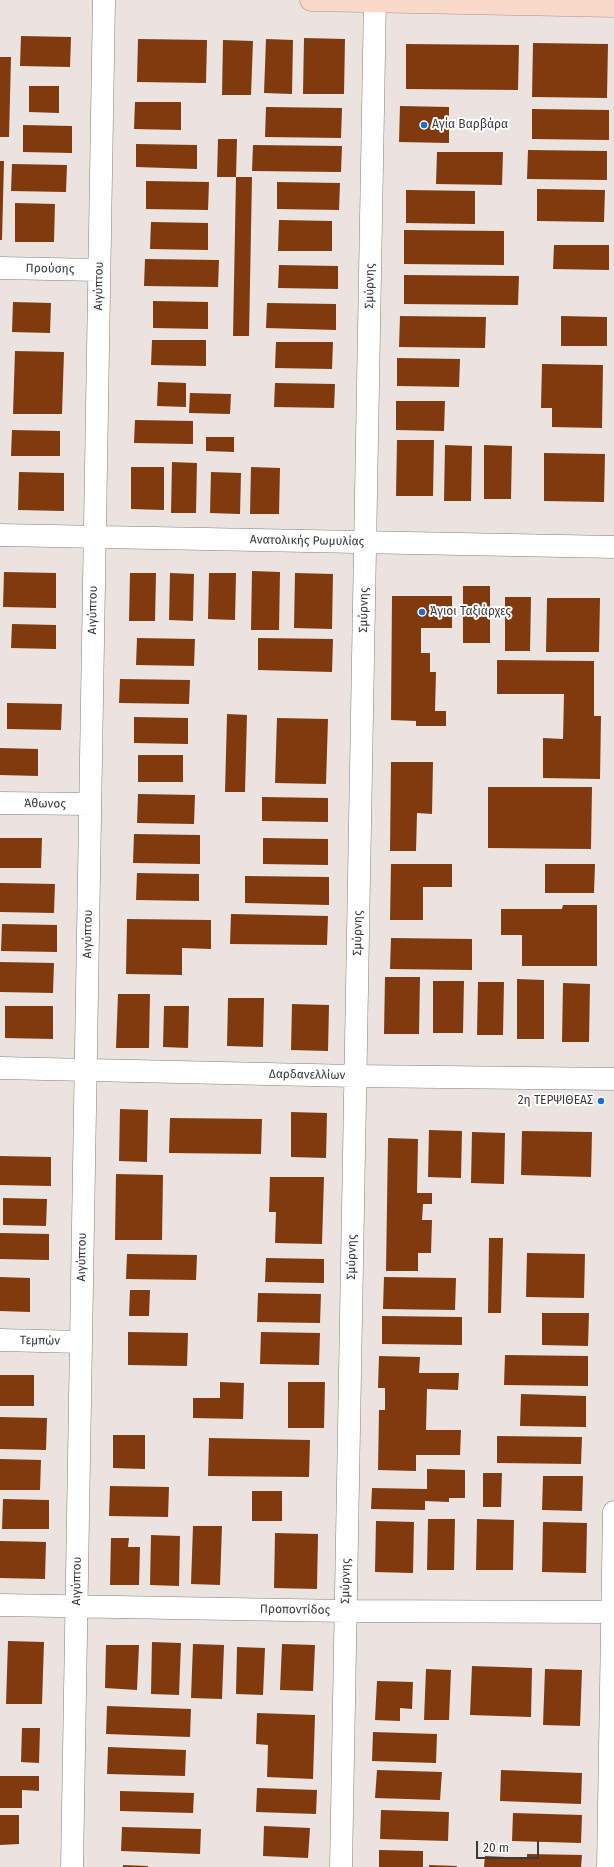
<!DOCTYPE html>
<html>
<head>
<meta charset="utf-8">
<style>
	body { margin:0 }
	#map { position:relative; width:614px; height:1867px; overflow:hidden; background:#eae3df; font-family:"Fira Sans",sans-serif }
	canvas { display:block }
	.scale { position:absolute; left:476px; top:1841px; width:63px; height:18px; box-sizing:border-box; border:2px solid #3c3938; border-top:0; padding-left:5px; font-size:12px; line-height:14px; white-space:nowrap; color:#3c3938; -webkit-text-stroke:3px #fff; paint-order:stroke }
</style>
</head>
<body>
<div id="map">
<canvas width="614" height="1867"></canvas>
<div class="scale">20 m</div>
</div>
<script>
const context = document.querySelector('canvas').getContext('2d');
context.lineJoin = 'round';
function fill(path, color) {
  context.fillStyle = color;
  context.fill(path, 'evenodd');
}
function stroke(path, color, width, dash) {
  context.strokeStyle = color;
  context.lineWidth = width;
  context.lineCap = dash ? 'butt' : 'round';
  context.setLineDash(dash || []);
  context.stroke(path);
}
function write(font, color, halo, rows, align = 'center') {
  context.font = font + ' "Fira Sans",sans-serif';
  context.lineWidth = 4;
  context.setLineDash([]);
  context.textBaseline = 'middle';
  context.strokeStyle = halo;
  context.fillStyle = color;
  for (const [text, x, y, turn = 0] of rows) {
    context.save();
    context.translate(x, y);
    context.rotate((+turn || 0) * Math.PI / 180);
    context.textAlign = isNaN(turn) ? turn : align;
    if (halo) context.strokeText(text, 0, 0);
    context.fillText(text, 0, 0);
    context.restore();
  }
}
fill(new Path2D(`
	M21,36L71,37L70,67L20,66Z
	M304,38L345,39L344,94H303Z
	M138,39L207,40L206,83L137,82Z
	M266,39L293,40L292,94L264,93Z
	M223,40L253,41L251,95H222Z
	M533,43L608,44L607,98L532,97Z
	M406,44L519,45L518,90L406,89Z
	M0,57H11L9,137H0Z
	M29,86H59V113L29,112Z
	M135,102H181V130L134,129Z
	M400,106L449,107V143L399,142Z
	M266,107L342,108L341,138L265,137Z
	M532,109L609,110V140L532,139Z
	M23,125L72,126V153L23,152Z
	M218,139H237L236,177H217Z
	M136,144L197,145V169L136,167Z
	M253,145L342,146L341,172L252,171Z
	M528,150L607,151V180L527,179Z
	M437,152H503L502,185L436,184Z
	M0,161H4L2,240H0Z
	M12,164L67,165L66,192L11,191Z
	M236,177H252L249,336H233Z
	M146,181L209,182L208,210L146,209Z
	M277,182L340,183L339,210L277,209Z
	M537,189L605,190L604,222L537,221Z
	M406,190L475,191V224L406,223Z
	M15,203L55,204L54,242H15Z
	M279,220L332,221V251H278Z
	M151,222L208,223V250L150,249Z
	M404,230L504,231V265L404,264Z
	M554,245H609V270L553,269Z
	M145,259L219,260L218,287L144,286Z
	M279,265L338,266V289L278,288Z
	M404,275L519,276L518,305L404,304Z
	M153,301L208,302V329L153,328Z
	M13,302L51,303L50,333L12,332Z
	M267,303L336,304V330L266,328Z
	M400,316L486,317L485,348L399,347Z
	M561,316L607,317V346H561Z
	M152,340H206V366L151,365Z
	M276,342H333L332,369L275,368Z
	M15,351L64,352L62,414H13Z
	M397,358L460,359L459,387L397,386Z
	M542,364L603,365L602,428L552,427V408H541Z
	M158,382L186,383V407L157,406Z
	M275,383L335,384L334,408L274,407Z
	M190,393L231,394L230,414L189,413Z
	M396,401H445L444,431L396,430Z
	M135,420L193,421V444L134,443Z
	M12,430L60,431V456H11Z
	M206,437H234V452L206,451Z
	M397,440H434L433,496H396Z
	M445,445L472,446L471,501H444Z
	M484,445L512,446L511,499H484Z
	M544,453L605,454L604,502L544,501Z
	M172,462L197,463L196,513H171Z
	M131,467H164V510L131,509Z
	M251,467L280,468L279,514H250Z
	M19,472L64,473V511L18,510Z
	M211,472L241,473L240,514L210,513Z
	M252,571L280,572L279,630H251Z
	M4,572L56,573V608L3,607Z
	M130,573H156L155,621H129Z
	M170,573L194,574L193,621L169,620Z
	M209,573H236L235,620L208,619Z
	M295,573L333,574L332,629L294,628Z
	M463,586H490V643H463Z
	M392,596H452V628H421V653H430V672H436L435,711H446V726H416V721L391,720Z
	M505,597H531L530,651H505Z
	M547,598H600L599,652H546Z
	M12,624L56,625V649L11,648Z
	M137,638L195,639L194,666L136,665Z
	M258,638L333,639L332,672L258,670Z
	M497,660L594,661V716H601L600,779L543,778V738L563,739L564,694H497Z
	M120,679L190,680L189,704L119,703Z
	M7,703L62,704L61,730L7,729Z
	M227,714L247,715L245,792H225Z
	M134,717L188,718V744L134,743Z
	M277,718L328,719L326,784L275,783Z
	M0,748L38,749V776L0,775Z
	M138,755H183V782H138Z
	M391,762H433L432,814L417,813L416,851H390Z
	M488,787H592L591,849L488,848Z
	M138,794L195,795L194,824L137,823Z
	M262,797L328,798V822L262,821Z
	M134,834L200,835V864L133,863Z
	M0,838H42L41,868H0Z
	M263,838L328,839V865L263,864Z
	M391,864H452V887H423V920H390Z
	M545,864H595L594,893H545Z
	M137,873L199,874V901L136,900Z
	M245,876L329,877V905L245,903Z
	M0,883L55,884L54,913L0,912Z
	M563,905H597V966H522V935H501V909H562Z
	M231,914L328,916L327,945L230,944Z
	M127,919L211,920V949L182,948V975L126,974Z
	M2,924L57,925V952L1,951Z
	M391,938L472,939V970L390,969Z
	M0,962L54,963L53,993L0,992Z
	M385,977H420L419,1034H384Z
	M517,979L544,980V1039H517Z
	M433,981H464L463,1033H433Z
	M478,982H504L503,1035H477Z
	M563,983L590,984L589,1042H562Z
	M118,994H150L149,1048H116Z
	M228,998H264L263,1047L227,1046Z
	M292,1004L329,1005L328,1051L291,1050Z
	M5,1006H53V1039L5,1038Z
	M164,1006H189L188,1048L163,1047Z
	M120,1109L148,1110L147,1162L119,1161Z
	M291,1112L327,1113L326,1158L291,1157Z
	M170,1118L262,1119L261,1154L169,1153Z
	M429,1130L462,1131L461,1178L428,1177Z
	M522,1131L592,1132L591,1177L521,1175Z
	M472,1132L505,1133L504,1184L471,1183Z
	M388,1138L418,1139L417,1193H432V1204H423L422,1220H432L431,1253H418V1271H386Z
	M0,1156L51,1157V1186L0,1185Z
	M116,1174L163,1175L162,1240H115Z
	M270,1177H324L322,1244L275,1243L276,1212H269Z
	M3,1198L47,1199L46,1226L3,1225Z
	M0,1233L49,1234V1260L0,1259Z
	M489,1238H503L501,1313H488Z
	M527,1253L585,1254L584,1298L526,1297Z
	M127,1254L197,1255L196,1280L126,1279Z
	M266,1258L324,1259V1283L265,1282Z
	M0,1277L30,1278V1312L0,1311Z
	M384,1277L456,1278L455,1310L383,1309Z
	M130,1290H150L149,1316H129Z
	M258,1293L321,1294L320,1323L257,1322Z
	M542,1313H589L588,1346L542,1345Z
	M382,1316L462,1317V1345L382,1344Z
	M128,1332L188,1333L187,1366L128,1365Z
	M261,1332L320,1333L319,1365L260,1364Z
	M505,1355L588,1356V1386L504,1385Z
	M379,1356L420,1357L419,1373H459L458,1390L427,1389L426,1430H461L460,1455H416V1471L378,1470L379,1410H385V1388H378Z
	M0,1375H34V1406H0Z
	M220,1382L244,1383L243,1419L193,1418V1398H220Z
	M288,1382H325L324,1428H288Z
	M521,1394L586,1396V1427L520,1426Z
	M0,1417L47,1418L46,1450L0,1449Z
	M113,1435H145V1469L113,1468Z
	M497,1436L582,1437L581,1464L497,1463Z
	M209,1438L310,1440L309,1477L208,1476Z
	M0,1459L41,1460L40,1490H0Z
	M427,1469L465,1470V1498H449V1502L425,1501V1510L371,1509L372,1488L427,1489Z
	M483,1473H502L501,1507H483Z
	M543,1476H583L582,1511L542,1510Z
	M110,1486L169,1487L168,1517L109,1516Z
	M252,1491H282V1521H252Z
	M3,1499L49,1500V1529H2Z
	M428,1519H455L454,1570H427Z
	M477,1519L514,1520L513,1570H476Z
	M376,1521L414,1522L413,1573L375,1572Z
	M543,1522L587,1523L586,1573L542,1572Z
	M193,1526H222L220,1585L191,1584Z
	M275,1533L318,1534L317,1589L274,1588Z
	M151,1535L180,1536L179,1586L150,1585Z
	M111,1538H129L128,1547H140L139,1585H110Z
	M0,1541L46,1542L45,1579L0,1578Z
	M8,1641L44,1642L42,1704H6Z
	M152,1642L181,1643L179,1695L151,1694Z
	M193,1644L224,1645L222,1699L191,1698Z
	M282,1644L315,1645L313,1691L280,1690Z
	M106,1645H139L137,1690L105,1688Z
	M237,1647L265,1648L263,1695L236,1694Z
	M472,1666L532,1668L531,1717L470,1715Z
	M426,1669L451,1670L449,1720H424Z
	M545,1669L582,1670L580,1726L543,1725Z
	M377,1681L413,1682L412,1709L400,1708V1721L375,1720Z
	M107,1706L191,1709L190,1737L106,1734Z
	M257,1713L315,1715L313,1779L267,1777L268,1745L256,1744Z
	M22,1728H40L39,1763L21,1762Z
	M373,1732L437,1734L436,1763L372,1761Z
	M108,1747L186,1750L185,1776L107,1774Z
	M377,1770L442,1772L440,1800L375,1798Z
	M501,1770L582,1773L581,1804L500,1801Z
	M0,1776H39V1791L22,1790V1808H0Z
	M257,1788L317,1790L316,1814L256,1812Z
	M120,1791L194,1793L193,1813L120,1811Z
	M381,1810L449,1812L448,1841L380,1839Z
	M513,1813L582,1815L581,1843L512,1841Z
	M0,1815H19V1844L0,1845Z
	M264,1826L310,1828L308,1858L263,1856Z
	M122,1827L201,1829L200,1854L121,1851Z
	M379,1850L423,1851V1867H379Z
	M527,1854L582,1855L581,1867H484L485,1856L527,1858Z
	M123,1865L148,1866V1867H123Z
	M429,1865L457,1866V1867H429Z`), '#813a0d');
const minor = new Path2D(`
	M0,268L99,270
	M0,535L614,547
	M0,803L90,804
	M0,1068L355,1076L614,1079
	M0,1340L81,1342
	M0,1605L346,1611L614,1612
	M72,1867L104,0
	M341,1867L375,0
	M608,1867L614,1512`);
const major = new Path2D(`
	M311,0L614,6`);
stroke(minor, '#857f7c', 23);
stroke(major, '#b39080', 23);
stroke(minor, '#fff', 22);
stroke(major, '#f8d9ca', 22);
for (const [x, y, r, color] of [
	[424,125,4,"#186dd7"],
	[422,612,4,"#186dd7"],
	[601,1101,4,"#186dd7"]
]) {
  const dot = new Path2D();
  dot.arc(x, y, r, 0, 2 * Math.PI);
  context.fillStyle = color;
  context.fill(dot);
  stroke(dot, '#fff', 1.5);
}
write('12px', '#3c3938', '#fff', [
	["Αγία Βαρβάρα",432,125],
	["Άγιοι Ταξιάρχες",430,612],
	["2η ΤΕΡΨΙΘΕΑΣ",593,1101,"right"]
], 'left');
write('12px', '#3c3938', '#fff', [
	["Προύσης",50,269,1],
	["Αιγύπτου",99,286,-89],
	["Σμύρνης",370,286,-89],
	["Ανατολικής Ρωμυλίας",307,541,1],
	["Αιγύπτου",93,610,-89],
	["Σμύρνης",364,610,-89],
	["Άθωνος",45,804,1],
	["Σμύρνης",358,933,-89],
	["Αιγύπτου",88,934,-89],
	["Δαρδανελλίων",307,1075,1],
	["Αιγύπτου",82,1257,-89],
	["Σμύρνης",352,1257,-89],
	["Τεμπών",40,1341,1],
	["Αιγύπτου",77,1581,-89],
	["Σμύρνης",346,1581,-89],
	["Προποντίδος",295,1610,1]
]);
</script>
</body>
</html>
